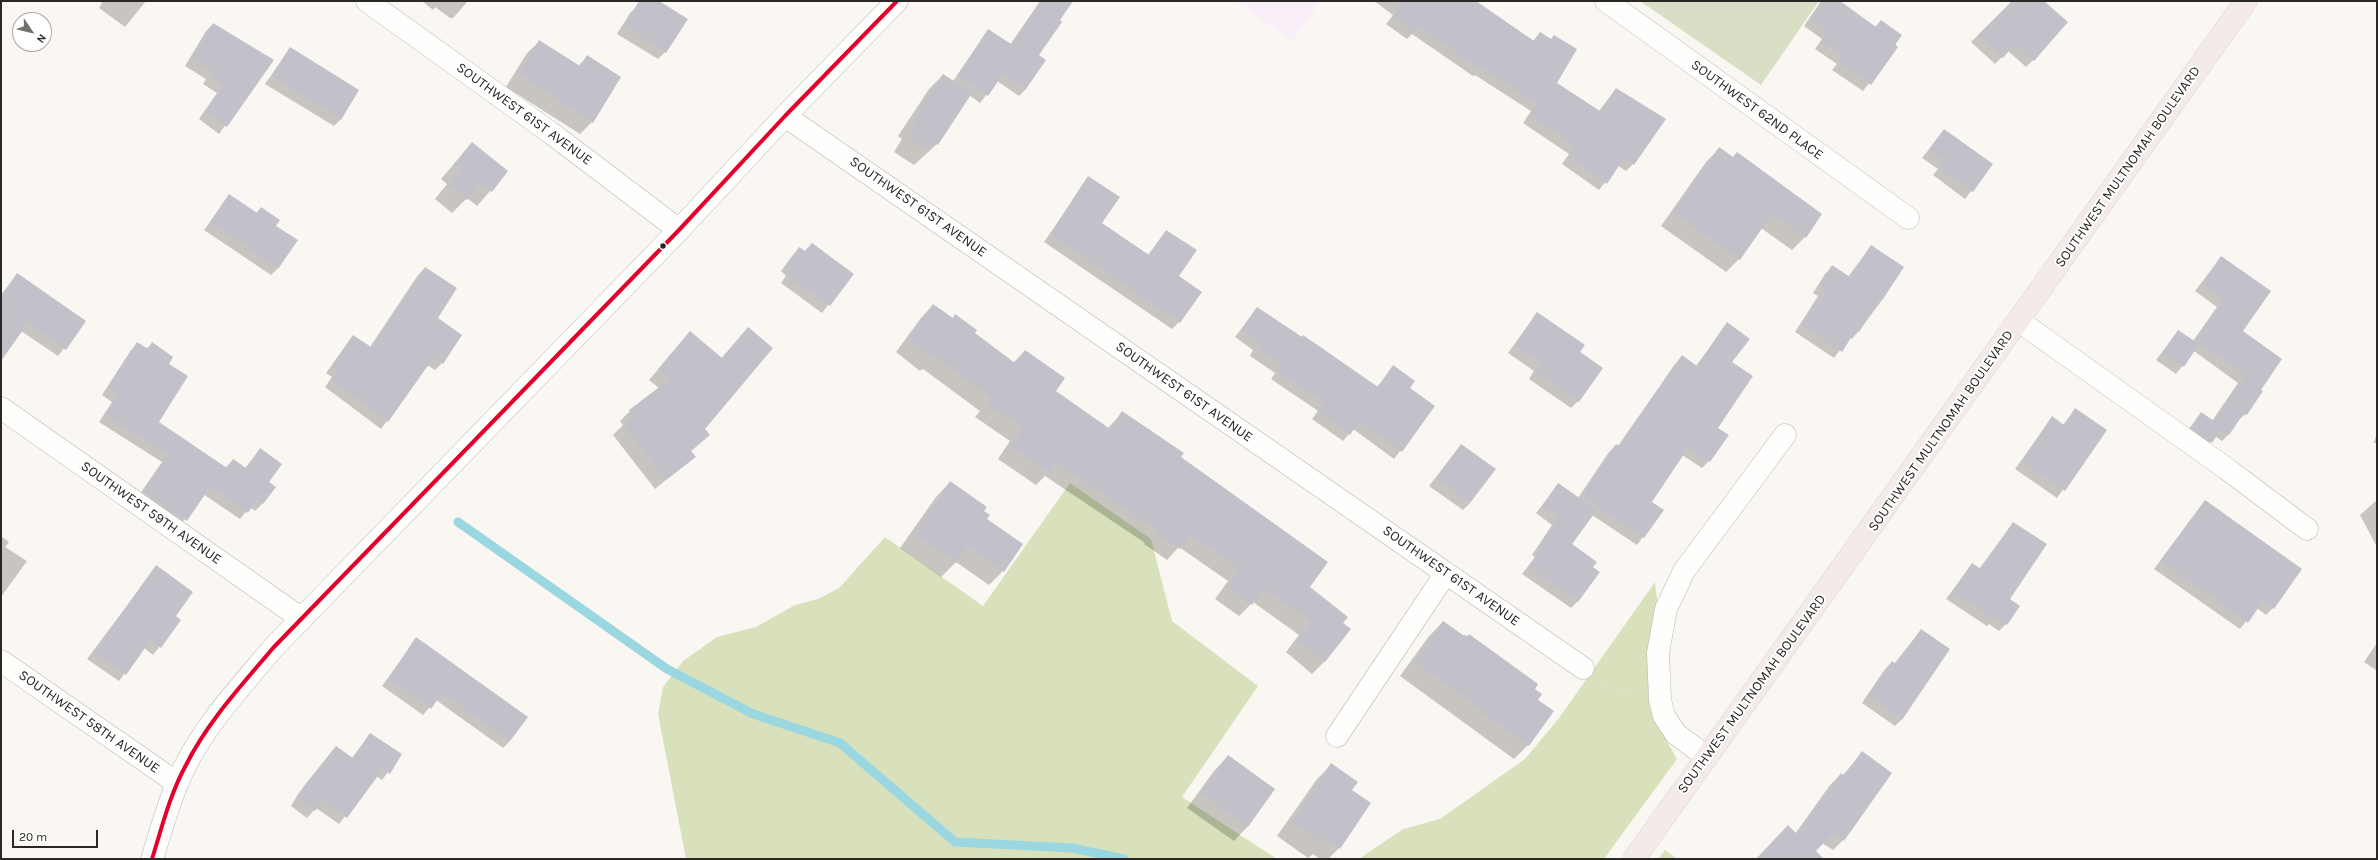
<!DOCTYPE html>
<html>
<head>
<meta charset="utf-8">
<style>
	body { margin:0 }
	#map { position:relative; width:2378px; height:860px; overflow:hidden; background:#faf7f2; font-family:Karla,sans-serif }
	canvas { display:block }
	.frame { position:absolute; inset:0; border:2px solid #2a2824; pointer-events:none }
	.north { position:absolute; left:12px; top:12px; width:40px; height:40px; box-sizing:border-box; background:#fff; border:1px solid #aaa9a7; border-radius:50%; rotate:125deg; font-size:11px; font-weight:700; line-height:16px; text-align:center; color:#2a2824 }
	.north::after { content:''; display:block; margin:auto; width:14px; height:18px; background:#73706c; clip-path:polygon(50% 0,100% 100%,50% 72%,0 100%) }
	.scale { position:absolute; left:12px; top:830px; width:86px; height:18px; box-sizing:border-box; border:2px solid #2a2824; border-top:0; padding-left:5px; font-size:12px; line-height:14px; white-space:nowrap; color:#2a2824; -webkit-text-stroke:3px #fff; paint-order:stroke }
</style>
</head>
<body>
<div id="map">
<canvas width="2378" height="860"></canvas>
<div class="frame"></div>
<div class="north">N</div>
<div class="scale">20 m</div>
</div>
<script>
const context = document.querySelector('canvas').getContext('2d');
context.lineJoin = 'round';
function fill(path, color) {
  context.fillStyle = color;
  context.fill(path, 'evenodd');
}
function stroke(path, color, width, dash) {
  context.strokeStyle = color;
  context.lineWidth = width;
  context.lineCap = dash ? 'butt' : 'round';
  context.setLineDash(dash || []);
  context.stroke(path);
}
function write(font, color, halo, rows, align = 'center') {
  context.font = font + ' Karla,sans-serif';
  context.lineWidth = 4;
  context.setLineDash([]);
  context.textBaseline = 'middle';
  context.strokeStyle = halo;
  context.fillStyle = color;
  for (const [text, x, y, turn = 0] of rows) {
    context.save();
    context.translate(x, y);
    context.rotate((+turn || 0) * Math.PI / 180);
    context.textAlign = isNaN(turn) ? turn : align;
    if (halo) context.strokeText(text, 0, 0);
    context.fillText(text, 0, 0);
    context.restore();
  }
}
fill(new Path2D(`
	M1235,1H1321L1292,41Z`), '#f9eff8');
fill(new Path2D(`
	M1640,1H1819L1761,85Z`), '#d9dfc5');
fill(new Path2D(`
	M1070,483L1151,539L1172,621L1258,686L1182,797L1277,859H686L658,714L663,687L683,661L717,637L756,627L795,605L818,599L839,588L885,537L983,606Z
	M1655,582L1658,606L1655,720L1677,759L1604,859H1359L1403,829L1440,819L1525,759L1559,718Z
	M1665,850L1678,859H1658Z`), '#d8e1bc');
fill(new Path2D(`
	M100,1H146L125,27L99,8L102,3Z
	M422,1H468L453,18H450L435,7L433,10Z
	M644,1H657L665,52L658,59L617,34L630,13Z
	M1040,1H1072L1038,55L1026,89L1019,96L997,81L980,103L969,95L937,144L914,165L894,152L902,139L898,136L929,89L943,75L953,81L988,31L1010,45Z
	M1374,1H1474L1533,41L1540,33L1550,40L1554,36L1556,83L1599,111L1616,89L1633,164L1626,171L1618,166L1599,190L1562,164L1569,154L1523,123L1531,111L1475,75L1473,76L1412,34L1407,39L1386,24L1393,15Z
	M1821,1H1838L1875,27L1881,21L1897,47L1863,91L1832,70L1837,64L1815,49L1822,39L1804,26Z
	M2013,1H2043L2033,60L2026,67L2008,51L1995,64L1971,42Z
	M213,24L272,60L219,134L199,119L217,93L203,84L206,79L185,66L206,31Z
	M540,41L578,66L587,57L619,77L592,122L580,134L506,87L527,53Z
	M290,49L341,119L334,126L265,84Z
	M1944,130L1992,164L1965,199L1933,175L1938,169L1922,158Z
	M472,143L507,172L477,206L467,198L452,213L435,199L447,184L441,179Z
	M1719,149L1821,215L1805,237L1792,250L1761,228L1739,259L1726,272L1661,226L1706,162Z
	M1089,178L1101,224L1148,255L1166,231L1177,276L1179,322L1172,329L1044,242Z
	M230,195L256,213L261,208L278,268L271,275L204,230Z
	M812,244L852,274L822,313L781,283L786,276L781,271L793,255L800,248L804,252Z
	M1871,246L1883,299L1858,332L1852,339L1850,337L1834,358L1795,332L1818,296L1813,293L1825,274L1832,267L1848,277Z
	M2221,257L2259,390L2246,414L2238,420L2229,434L2222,441L2215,436L2204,449L2184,435L2201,413L2212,421L2238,383L2194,351L2176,374L2156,360L2178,331L2193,341L2217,307L2195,291Z
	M425,268L442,363L435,370L427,365L381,429L325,387L332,377L326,373L353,336L370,347L418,275Z
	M18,274L85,321L58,356L21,331L1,356V295Z
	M933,305L952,319L956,315L974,333L1013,363L1025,351L1054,391L1108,428L1122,413L1180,457L1342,623L1325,661L1312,674L1286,652L1299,635L1253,602L1239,616L1215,599L1228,581L1179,547L1167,560L1144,544L1145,543L1045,476L1036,485L998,459L1010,441L975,417L980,411L923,369L920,371L896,352L921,318Z
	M1257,308L1301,338L1303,336L1377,387L1393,367L1409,389L1434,406L1394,459L1353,429L1343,441L1312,419L1318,411L1271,379L1275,373L1250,356L1253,350L1235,337Z
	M1537,313L1578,353V401L1571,408L1529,379L1534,371L1508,353Z
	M1727,324L1731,363L1709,461L1702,468L1682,455L1651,502L1663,510L1637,545L1592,515L1571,545L1592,568L1578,601L1571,608L1522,574L1535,557L1532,555L1552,525L1536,513L1558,485L1578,498L1609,452L1616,445L1618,446L1675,364L1682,357L1696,366Z
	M690,333L721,359L738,339L703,429L708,435L690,452L694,457L655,489L613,435L623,425L620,421L630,411L660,389L649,380Z
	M138,344L146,349L152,344L167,364L157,422L225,468L233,460L245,468L260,450L268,483L262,504L255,511L250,507L240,519L203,494L179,527L137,498L162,462L99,422L112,402L102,395L131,350Z
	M2075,410L2105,430L2057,498L2015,469L2052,418L2063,425Z
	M2377,432V443H2374Z
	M1461,445L1470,503L1463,510L1429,486Z
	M950,482L983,512L986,520L1003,571L989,585L956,562L941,577L900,548L936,497Z
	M2377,500V547L2360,515Z
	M2205,501L2273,608L2266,615L2257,608L2240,629L2154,569Z
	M2013,523L2006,624L1999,631L1989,624L1987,626L1946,599L1972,564L1979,569Z
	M1,536L9,542L5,547L27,561L1,597Z
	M156,567L174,616L180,620L153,655L144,648L119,681L87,659Z
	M1443,622L1533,689L1536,700L1528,745L1514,759L1400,676L1429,636Z
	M1921,630L1902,719L1895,726L1862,703L1885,669L1892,662L1894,664Z
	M416,639L510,741L503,748L436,700L423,715L382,686Z
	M2377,643V671L2364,662Z
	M370,734L401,755L382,780L376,776L339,824L316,808L307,818L291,806L298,794L336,747L352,758Z
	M1862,753L1843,840L1833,850L1822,843L1807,859H1757L1795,834L1830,785L1841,774L1842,776Z
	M1228,756L1248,826L1234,841L1187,808L1214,771Z
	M1331,765L1351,790L1339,848L1328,859H1320L1313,854L1308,858L1277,836L1317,779Z`), '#0003');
stroke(new Path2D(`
	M458,522L667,669L753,714L840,743L955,842L1072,848L1124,859`), '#9bd7e0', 9);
fill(new Path2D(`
	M639,1H659L688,19L666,53L624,26Z
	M1041,1H1073L1060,20L1062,22L1039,55L1046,60L1026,89L1003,74L988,96L957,76L988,29L1011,44Z
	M1404,1H1476L1534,41L1540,32L1551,39L1554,35L1577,49L1557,83L1600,111L1616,88L1666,119L1634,165L1624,158L1607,184L1568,157L1575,146L1530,116L1537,104L1482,68L1481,70L1419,27L1415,33L1393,16Z
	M1822,1H1840L1876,27L1881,20L1902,35L1895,45L1898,47L1871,85L1838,62L1843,56L1821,42L1828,31L1810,19Z
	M2012,1H2044L2068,22L2034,61L2015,44L2003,58L1978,35Z
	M213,23L274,60L227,127L205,112L223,86L209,76L213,71L191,59Z
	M539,40L580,66L587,55L621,77L593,123L518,74Z
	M290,47L359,90L341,120L271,76Z
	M943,74L972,93L938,145L934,142L929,151L907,137L916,125L911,122Z
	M1944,129L1993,164L1973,192L1939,168L1944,161L1928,151Z
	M472,142L508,171L492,192L480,183L467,200L449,184L461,169L454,164Z
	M1719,147L1733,157L1737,152L1822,214L1806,238L1772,214L1740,260L1673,213Z
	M1088,176L1120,197L1102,223L1149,255L1166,230L1197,250L1179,276L1202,292L1180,323L1050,234Z
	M229,194L257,213L261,207L280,220L276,226L298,240L278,269L210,222Z
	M812,243L854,274L830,306L787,276L792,268L787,264L799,247L805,251Z
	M1871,245L1904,267L1883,299L1881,298L1859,332L1856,330L1842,352L1801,325L1825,289L1819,285L1832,265L1850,277Z
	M2221,256L2271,291L2243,331L2282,359L2261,390L2263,391L2247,415L2244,413L2229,435L2221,429L2212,443L2191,428L2201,412L2214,421L2245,375L2195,340L2223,300L2202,284Z
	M425,267L457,288L438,318L462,335L443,364L434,357L388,422L331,380L338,369L332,365L353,335L371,347Z
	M17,273L86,321L66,350L28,323L1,361V296Z
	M933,304L953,318L955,314L977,330L975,333L1015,363L1025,350L1065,378L1056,391L1110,429L1122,411L1184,453L1181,457L1328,562L1310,587L1348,617L1343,623L1351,629L1325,662L1297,640L1311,622L1264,588L1252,605L1227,586L1239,569L1190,534L1180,549L1155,532L1157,530L1056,463L1049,473L1010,446L1022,429L987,404L991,398L935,357L933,359L907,339Z
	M1257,307L1302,337L1303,335L1378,387L1393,365L1415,381L1410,388L1435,406L1402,452L1359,422L1350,435L1318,412L1324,403L1277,371L1281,365L1256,348L1260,343L1241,330Z
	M1537,312L1585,345L1580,352L1603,368L1579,402L1535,371L1540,363L1514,346Z
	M1727,322L1750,339L1732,362L1753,376L1718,428L1729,435L1710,462L1688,448L1652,502L1664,510L1644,538L1581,496L1616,444L1619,446L1682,355L1697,366Z
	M748,327L773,348L705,429L710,435L691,451L696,457L666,480L623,424L633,416L629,410L670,379L658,369L690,331L722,358Z
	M2178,330L2199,344L2184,367L2162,353Z
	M137,342L148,349L152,342L173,357L169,364L188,376L159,422L227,468L233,459L246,468L260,448L282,464L269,482L276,487L263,504L257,500L248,513L210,487L187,521L143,491L168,455L105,415L118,394L108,387Z
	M2075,408L2107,430L2065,491L2021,462L2052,416L2064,425Z
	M1461,444L1496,469L1470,503L1436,478Z
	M950,481L987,507L984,511L990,515L987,519L1023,544L1004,572L968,546L956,563L914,534Z
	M1558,483L1597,510L1572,544L1597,562L1593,567L1600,572L1578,602L1529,567L1541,549L1538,547L1558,517L1542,506Z
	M2205,500L2302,569L2274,609L2263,601L2248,623L2160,561Z
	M2013,522L2047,544L2010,599L2020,606L2007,625L1996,618L1994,620L1952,592L1972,563L1981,569Z
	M156,565L193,592L176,616L181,620L161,648L150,641L126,675L94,652Z
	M1443,621L1463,635L1468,636L1469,634L1538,684L1535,689L1542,694L1538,700L1554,711L1529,746L1482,713L1483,711L1414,661Z
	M1921,629L1950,649L1902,720L1868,696L1892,661L1896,664Z
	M416,637L528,717L510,741L442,693L431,709L388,679Z
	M370,733L402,754L390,774L383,769L347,818L323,800L315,811L297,799L304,786L336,746L353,758Z
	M1862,751L1892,773L1844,841L1833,833L1816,851L1824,859H1756L1788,825L1797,834L1841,773L1844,776Z
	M1228,755L1275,789L1248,827L1201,793Z
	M1331,763L1358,782L1352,790L1371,803L1340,849L1326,839L1323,844L1291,822Z`), '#c2c1c9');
const minor = new Path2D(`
	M367,1L551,133L679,230
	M1606,1L1908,218
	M785,116L1583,668
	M2019,321L2227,469L2307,529
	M1,408L302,619
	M1,661L177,783
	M1337,736L1446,573
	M1707,757L1676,734L1664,716L1660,700L1658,653L1666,609L1684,571L1785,435
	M152,859C160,834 167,808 177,784C197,733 238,690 273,648L679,230L785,116L897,1`);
const major = new Path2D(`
	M1634,859L2246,1`);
stroke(minor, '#b7b6b2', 23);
stroke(major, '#d7d5d3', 23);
stroke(new Path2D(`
	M1603,683L1618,691L1634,695`), '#e0dfde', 2.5, [1, 3]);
stroke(minor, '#fefefd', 22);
stroke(major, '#f4eae8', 22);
stroke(new Path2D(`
	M152,859C162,827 170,794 186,765C208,721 242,685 273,648L679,230L785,116L897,1`), '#e4002b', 4);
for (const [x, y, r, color] of [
	[663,246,3.5,"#2a2824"]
]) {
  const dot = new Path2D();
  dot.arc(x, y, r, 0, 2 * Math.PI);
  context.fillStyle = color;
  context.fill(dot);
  stroke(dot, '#fff', 1.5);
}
write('14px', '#2a2824', '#fff', [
	["SOUTHWEST 62ND PLACE",1757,110,36],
	["SOUTHWEST 61ST AVENUE",524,114,36],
	["SOUTHWEST MULTNOMAH BOULEVARD",2128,167,-55],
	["SOUTHWEST 61ST AVENUE",918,207,35],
	["SOUTHWEST 61ST AVENUE",1184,392,35],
	["SOUTHWEST MULTNOMAH BOULEVARD",1941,431,-55],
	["SOUTHWEST 59TH AVENUE",151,513,35],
	["SOUTHWEST 61ST AVENUE",1451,576,35],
	["SOUTHWEST MULTNOMAH BOULEVARD",1752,694,-54],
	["SOUTHWEST 58TH AVENUE",89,722,35]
]);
</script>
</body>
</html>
